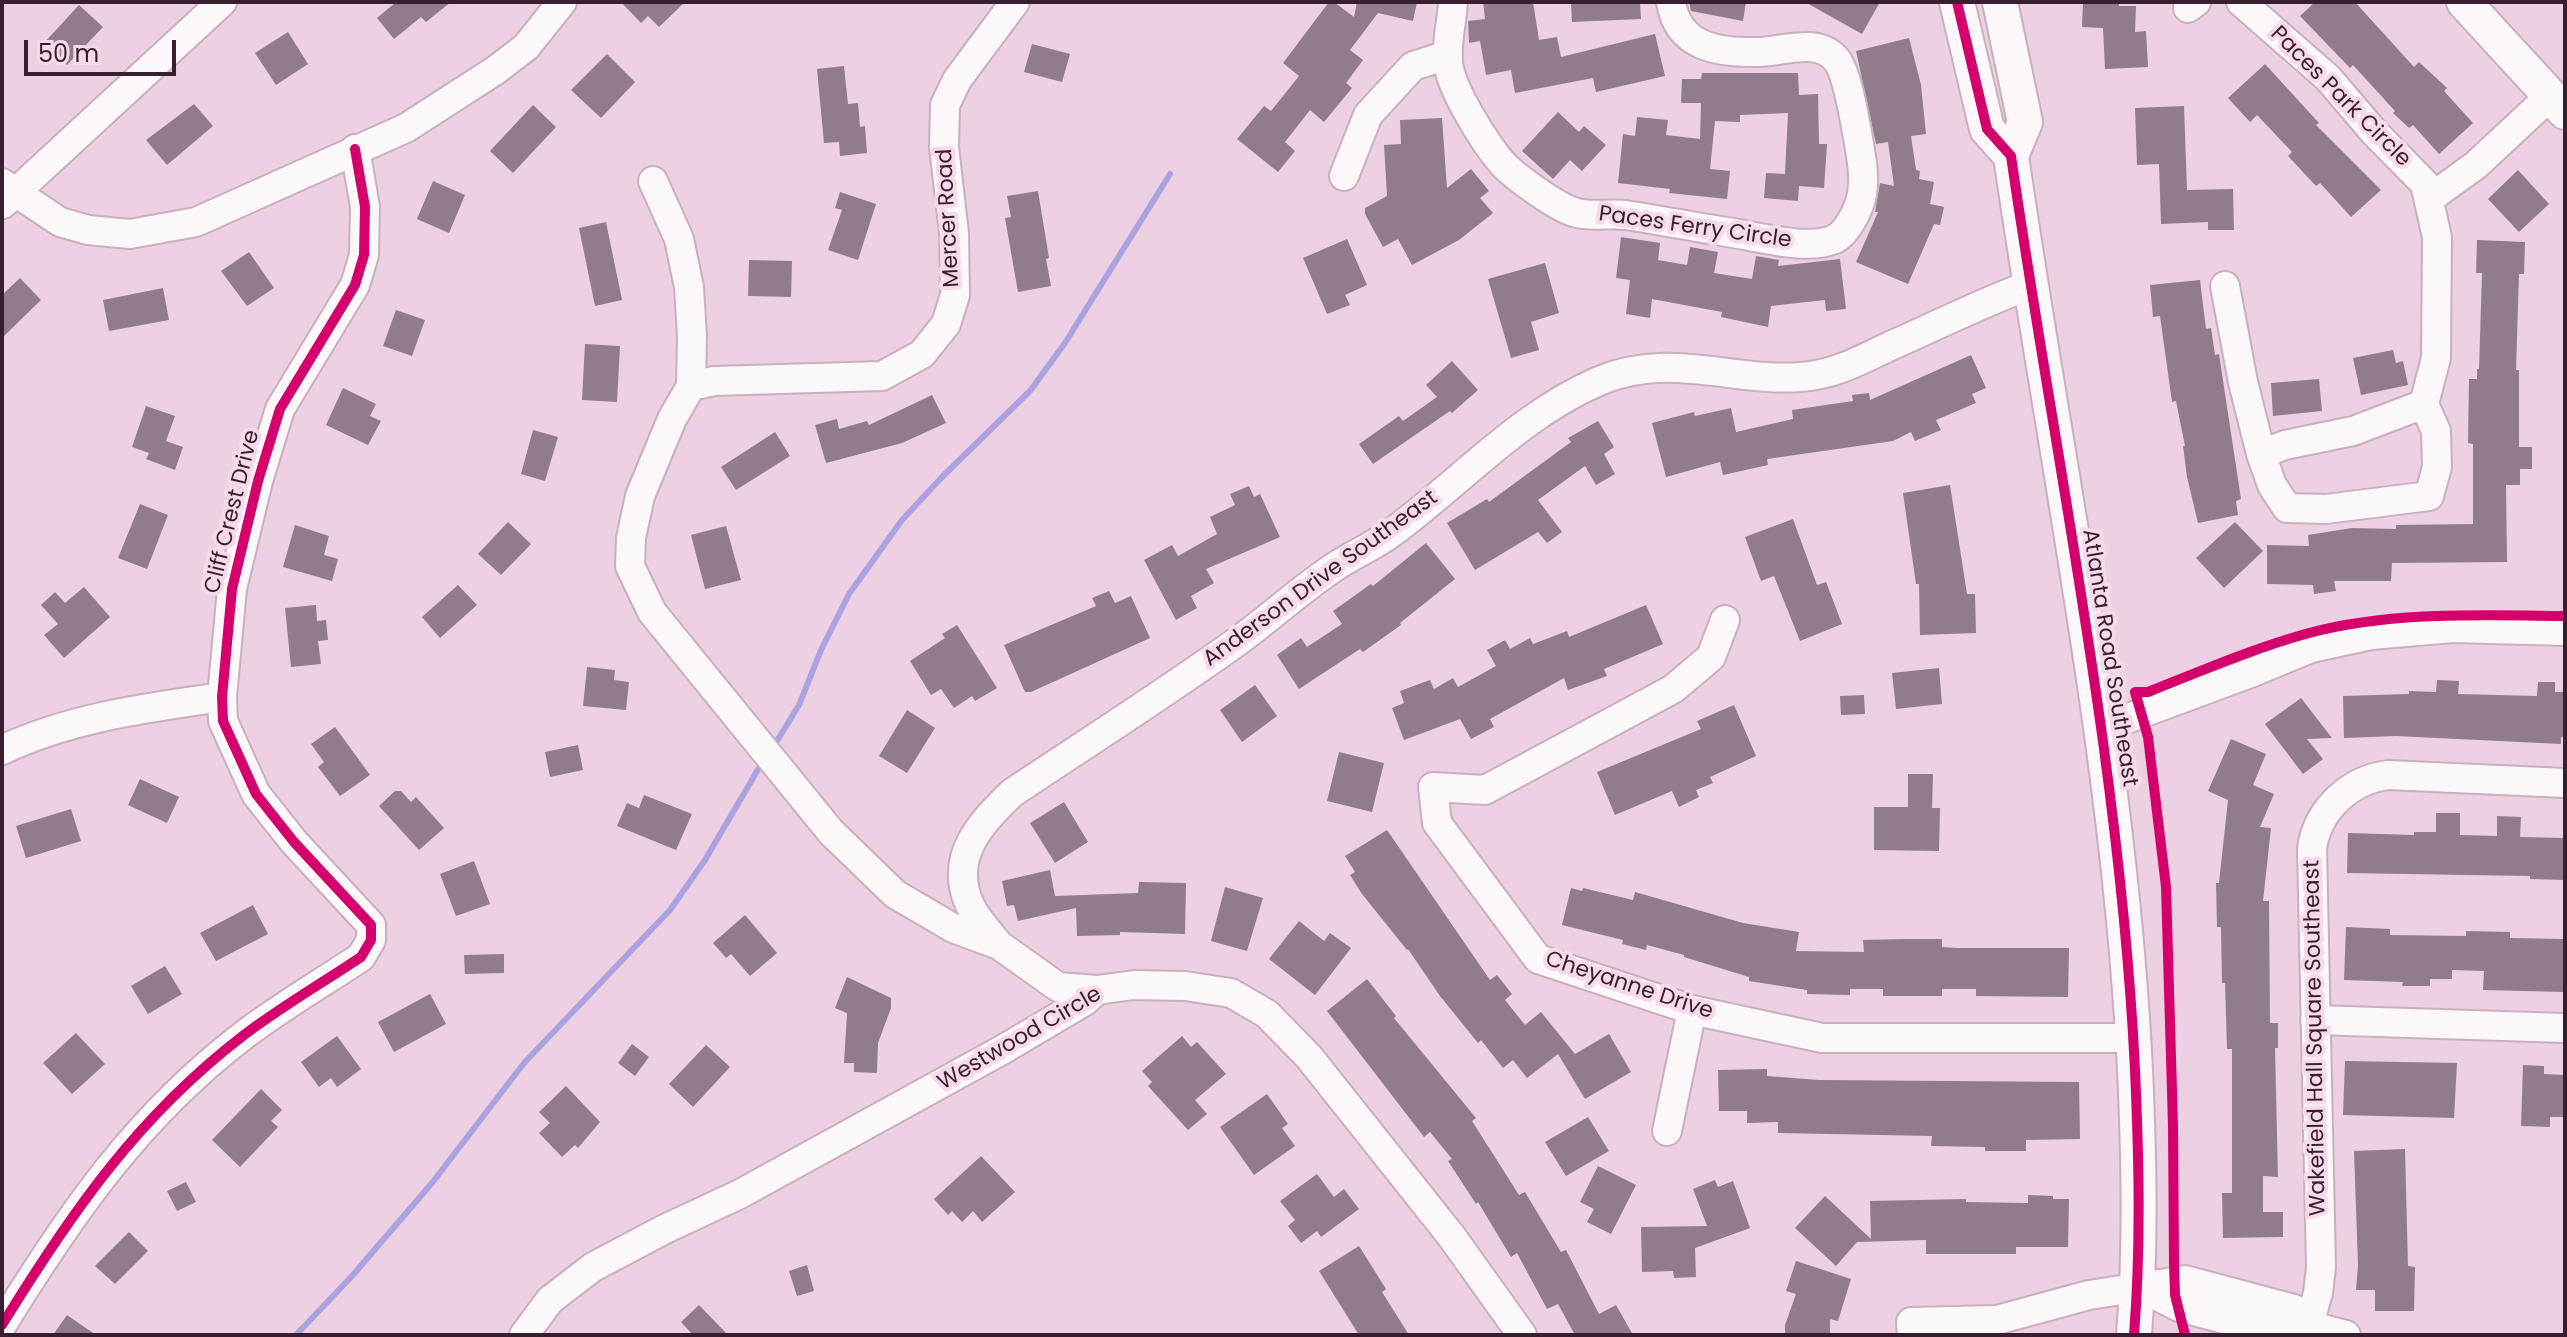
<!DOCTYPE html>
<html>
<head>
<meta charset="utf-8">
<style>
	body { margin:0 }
	#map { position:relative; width:2567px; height:1337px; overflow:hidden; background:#edd0e1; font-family:Poppins,sans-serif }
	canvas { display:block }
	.frame { position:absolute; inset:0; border:4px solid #381e2e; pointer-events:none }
	.scale { position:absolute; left:24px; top:40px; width:152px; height:36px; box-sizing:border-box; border:4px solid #381e2e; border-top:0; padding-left:10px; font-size:24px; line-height:28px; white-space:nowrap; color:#381e2e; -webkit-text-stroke:6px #f6daea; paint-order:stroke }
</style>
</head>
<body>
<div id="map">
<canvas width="2567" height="1337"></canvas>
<div class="frame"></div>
<div class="scale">50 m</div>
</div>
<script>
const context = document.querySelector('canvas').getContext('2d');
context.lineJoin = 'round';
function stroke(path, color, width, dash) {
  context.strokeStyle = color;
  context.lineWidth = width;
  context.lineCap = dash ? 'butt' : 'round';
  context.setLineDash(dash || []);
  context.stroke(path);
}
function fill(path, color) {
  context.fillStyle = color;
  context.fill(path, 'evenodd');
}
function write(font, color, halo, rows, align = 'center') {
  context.font = font + ' Poppins,sans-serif';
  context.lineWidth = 8;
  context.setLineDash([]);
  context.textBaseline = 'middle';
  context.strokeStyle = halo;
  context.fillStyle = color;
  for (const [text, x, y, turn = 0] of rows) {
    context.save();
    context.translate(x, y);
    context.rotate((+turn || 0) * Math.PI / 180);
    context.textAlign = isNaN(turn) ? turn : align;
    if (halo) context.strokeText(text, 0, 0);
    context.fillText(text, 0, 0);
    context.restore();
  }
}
stroke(new Path2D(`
	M772,749L799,705L821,650L849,594L902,520L943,476L1030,391L1065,343L1170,174
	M296,1335L352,1276L432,1183L524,1063L670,910L705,860L763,761`), '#aaa2e1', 6);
fill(new Path2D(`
	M396,2H451L426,22L421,17L394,39L377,18Z
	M621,2H685L659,27L648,16L641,23Z
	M1329,2H1334L1354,17L1357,2H1417L1413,21L1378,13L1350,50L1363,60L1346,83L1352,88L1324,122L1310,110L1285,142L1295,151L1278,172L1237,139L1264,106L1271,111L1299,76L1283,63Z
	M1483,2H1533L1539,40L1557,37L1561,57L1655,34L1665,76L1596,92L1593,78L1515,93L1511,70L1486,75L1480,41L1469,43L1468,21L1485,19Z
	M1571,2H1640L1641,19L1572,22Z
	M1689,2H1746L1743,21L1691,11Z
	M1805,2H1880L1862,34Z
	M2083,2H2119V6H2136L2135,32L2146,31L2148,67L2105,69L2103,28L2082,27Z
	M2315,2H2355L2414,67L2419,62L2447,88L2444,91L2473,123L2439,154L2413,125L2409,128L2393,113L2395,111L2353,65L2350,68L2300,16Z
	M79,5L103,27L67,65L43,44Z
	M288,32L308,64L276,85L255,53Z
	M1909,38L1921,85L1926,134L1911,136L1916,170L1920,171L1919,179L1934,182L1930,204L1944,207L1940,225L1934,224L1908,284L1856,262L1878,212H1875L1880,183L1894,186L1888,142L1876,144L1856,51Z
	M1032,44L1070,54L1062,82L1024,72Z
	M607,54L635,82L601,118L571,90Z
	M2265,64L2319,123L2316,125L2381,190L2351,217L2320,183L2316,186L2288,156L2292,152L2257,115L2250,122L2228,98Z
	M844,66L848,104L858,103L860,127L865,126L867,153L840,156L839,142L824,143L817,69Z
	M1702,73H1798L1799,95L1818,94L1819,144H1827L1824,188L1799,186L1798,201L1764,198L1766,173L1785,174L1788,113L1740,115V122L1715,121L1710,169L1730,171L1727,199L1669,193L1670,189L1618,183L1623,134L1635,136L1637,117L1668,120L1666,135L1700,139L1701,103H1681L1682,79H1701Z
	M194,104L213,126L167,165L146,140Z
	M533,105L556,127L513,173L490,151Z
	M2184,106L2187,190L2233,189L2234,230H2208V222L2161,224L2159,164L2137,165L2135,108Z
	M1558,112L1579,132L1584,126L1606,145L1582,171L1570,160L1553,179L1522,151Z
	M1442,118L1447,188L1471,169L1489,191L1480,198L1493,213L1459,240L1412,265L1398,239L1383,247L1365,214V208L1387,196L1384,145L1401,144L1400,120Z
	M2518,170L2549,204L2519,232L2488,199Z
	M433,181L465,195L449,233L417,219Z
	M1038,191L1049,258L1046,259L1051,286L1018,292L1005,218L1011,217L1007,196Z
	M840,192L876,204L858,260L828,250L842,210L835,208Z
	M606,222L622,300L595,306L579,228Z
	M1621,237L1660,243L1658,260L1687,265L1690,247L1718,252L1714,273L1752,279L1756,256L1779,260L1778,266L1840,259L1846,309L1826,311L1825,300L1771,306L1768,327L1721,317L1722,312L1652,299L1650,318L1626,314L1630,280L1616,278Z
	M1347,239L1367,285L1345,295L1350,305L1327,314L1303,258Z
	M2477,240L2525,242L2524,274H2519L2516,370H2519V447H2532V469H2520V485H2506L2507,562L2392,563L2391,581H2334L2336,591L2314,594L2313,585L2267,584V545L2309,546L2308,535L2352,528L2396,529V525L2473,524V444L2468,443L2469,379H2477V369H2479L2482,273H2476Z
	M249,252L274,288L247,306L221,271Z
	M749,260L792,261L791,297L748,296Z
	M1545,263L1559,313L1531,322L1539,350L1511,358L1488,279Z
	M20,278L41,300L2,338V295Z
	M2200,280L2206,329L2211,328L2215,355L2219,354L2241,499L2236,501L2238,515L2198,523L2187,477L2183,446H2185L2176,401L2172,402L2160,316L2153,317L2150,285Z
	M163,288L169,320L109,331L103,300Z
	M396,310L425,320L412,356L383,346Z
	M585,344L620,346L617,402L582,400Z
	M2393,350L2396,363L2403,361L2408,385L2361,395L2353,358Z
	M1971,355L1986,388L1972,394L1976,403L1936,420L1941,430L1915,441L1911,432L1893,441L1767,459L1768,465L1723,475L1720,462L1666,477L1652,423L1694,412L1695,416L1731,408L1736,432L1793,419L1792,410L1853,401L1852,395L1869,393L1870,400Z
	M1452,361L1478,390L1452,413L1450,411L1373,464L1359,444L1399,416L1403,421L1437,397L1426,385Z
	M2319,379L2322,411L2273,416L2271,383Z
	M343,388L376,404L370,416L381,421L368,445L326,425Z
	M932,395L946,423L902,443L826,463L815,425L837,419L839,429L867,421L869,425Z
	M146,406L175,416L166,441L183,447L175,470L146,459L149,453L132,447Z
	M1598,421L1614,447L1604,454L1615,474L1596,485L1585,466L1538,500L1562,532L1547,543L1538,532L1475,570L1447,523L1487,499L1489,502L1571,442L1568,438Z
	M533,430L558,437L545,481L521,474Z
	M775,432L790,456L736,490L721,467Z
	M1950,485L1967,594H1975L1976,633L1920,635L1919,584H1916L1903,493Z
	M1249,486L1254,497L1260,494L1280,537L1206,569L1214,583L1191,596L1197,608L1176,620L1144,560L1172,545L1178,556L1217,534L1210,517L1235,505L1230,494Z
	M140,504L168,515L147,569L118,558Z
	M1793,519L1817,585L1826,582L1842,624L1800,641L1774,576L1761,581L1745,537Z
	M508,522L531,544L501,575L478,554Z
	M2235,522L2263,551L2224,588L2196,558Z
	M295,525L329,536L324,555L338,559L332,581L283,567Z
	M726,526L741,580L705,589L691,535Z
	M1426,543L1455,579L1400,623L1401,625L1363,652L1360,649L1299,689L1277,655L1301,638L1307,647L1342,624L1333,611L1371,584L1373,586Z
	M458,585L477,605L440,638L422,617Z
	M84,587L110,617L64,658L44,635L58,624L41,605L55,592L65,603Z
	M1109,591L1115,603L1131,596L1150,638L1031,692H1025L1004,645L1096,606L1092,598Z
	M316,605L317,621L326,620L328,640L318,641L321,664L291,667L285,608Z
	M1646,605L1663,644L1604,669L1607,676L1568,690L1564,678L1490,719L1494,727L1471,739L1460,719L1404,740L1392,708L1404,703L1400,691L1430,680L1434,689L1453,678L1458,687L1496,666L1487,650L1505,640L1510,649L1530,638L1533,644L1567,631L1569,637Z
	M957,625L997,688L975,701L972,696L954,708L941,689L931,695L910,661L945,638L942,634Z
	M587,667L615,670L614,680L629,682L626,710L583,706Z
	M1939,668L1942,704L1896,709L1892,673Z
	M2437,680L2459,681L2458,694L2537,696L2538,682H2555V692H2565V737H2561V744L2396,736L2344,738L2343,696L2409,694V691L2436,692Z
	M1255,685L1277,716L1242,742L1220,710Z
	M1864,695L1865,714L1841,715L1840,696Z
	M2301,698L2332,738L2307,739L2323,759L2303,774L2265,724Z
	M1734,705L1756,756L1710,777L1713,783L1696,790L1699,797L1679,807L1672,791L1615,815L1597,772L1701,729L1697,721Z
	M907,710L935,728L907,773L879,756Z
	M335,727L370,775L340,796L318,767L324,762L311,744Z
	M2231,739L2266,754L2253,785L2274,794L2260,827L2271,828L2263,901H2269L2270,1023H2278V1048H2275L2278,1177L2263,1176V1212H2283V1237L2223,1238L2222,1193H2232V1049H2227L2225,983H2222L2221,927H2217L2216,883H2219L2228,800L2208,791Z
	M578,745L583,770L550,777L545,752Z
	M1339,752L1384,763L1372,812L1327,801Z
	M1908,774H1933L1932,808H1940L1939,851L1874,850V807H1908Z
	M140,779L179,797L167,823L128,805Z
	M395,791H401L411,802L416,797L444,828L419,850L379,806Z
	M644,795L692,814L676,850L617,826L627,803L639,808Z
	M1064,802L1088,842L1055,863L1030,823Z
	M71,809L81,841L26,858L16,826Z
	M2436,813H2460V835L2497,836V816L2521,817L2520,837L2565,838V880L2530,879V876L2347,873L2348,833L2414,835V832H2436Z
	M1387,830L1490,980L1497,975L1512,994L1505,1000L1525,1025L1541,1012L1575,1054L1609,1034L1631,1072L1585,1099L1558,1054L1527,1078L1513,1060L1503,1068L1481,1040L1478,1043L1440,996L1408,949L1407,950L1362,894L1350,875L1355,872L1345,856Z
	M474,861L490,904L456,916L440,874Z
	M1050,870L1055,896L1138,893L1139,882L1186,883L1185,934L1120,932V935L1077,936L1076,908L1018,921L1014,905L1007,906L1002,881Z
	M1225,887L1263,898L1247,951L1211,941Z
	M1571,888L1582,891L1583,888L1633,900L1635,892L1743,923L1799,932L1796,951L1864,952L1863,940L1905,939H1942V947L1958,948H2069L2068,997L1976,996V989H1942V996H1883V989H1850V995L1807,994V990L1749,981V977L1684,957V955L1647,945L1646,950L1622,944L1623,940L1562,925Z
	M253,905L268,934L216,961L200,933Z
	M745,915L777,953L750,976L731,954L726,958L713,943Z
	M1299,921L1324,941L1330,933L1351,948L1315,995L1269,959Z
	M2346,927L2390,929V935L2466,936V931L2510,932V938L2565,939V992L2483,990L2484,971L2452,970V979H2430V986H2402L2403,982L2344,980Z
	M504,954V973L465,974L464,955Z
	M165,966L182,994L148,1014L131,986Z
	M847,977L891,998V1008L878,1043L877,1073L854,1072V1063H844L847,1013L835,1008Z
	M1367,979L1396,1016L1394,1018L1476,1118L1472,1121L1519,1195L1525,1192L1561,1252L1566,1250L1599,1314L1616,1305L1633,1335H1575L1558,1304L1547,1309L1517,1253L1511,1257L1478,1202L1476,1204L1448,1161L1452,1159L1430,1132L1424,1137L1327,1011Z
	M430,994L446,1024L394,1052L378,1022Z
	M76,1033L105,1064L72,1094L43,1063Z
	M337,1036L361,1069L337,1087L331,1078L319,1087L301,1062Z
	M1182,1036L1191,1047L1197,1042L1226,1074L1195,1100L1207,1114L1188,1130L1148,1086L1152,1082L1142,1071Z
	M632,1044L649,1057L635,1076L618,1063Z
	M706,1045L730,1067L693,1107L669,1084Z
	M2345,1061L2457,1063L2454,1118L2343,1115Z
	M2523,1065L2544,1066V1074L2565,1075L2563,1117H2550V1127L2521,1126Z
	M1767,1069V1076L1819,1080L2079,1082L2080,1139L2026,1140V1151H1985V1147L1931,1146L1932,1136L1778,1133V1122L1747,1123V1111H1719L1718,1070Z
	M566,1086L600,1122L578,1148L575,1145L562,1157L539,1133L550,1123L539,1112Z
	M261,1089L282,1110L271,1121L278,1127L240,1167L212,1140Z
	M1267,1094L1288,1124L1282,1128L1295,1146L1254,1175L1220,1127Z
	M1588,1117L1609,1151L1566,1176L1545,1142Z
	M2405,1149L2408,1266L2415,1267L2414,1311H2375V1290H2356L2358,1265L2354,1151Z
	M981,1156L1015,1192L982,1222L973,1211L962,1222L952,1211L948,1215L934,1199Z
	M1598,1166L1636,1185L1611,1234L1587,1222L1594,1209L1580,1202Z
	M1317,1174L1334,1197L1344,1189L1359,1209L1321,1237L1317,1231L1301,1243L1288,1226L1295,1220L1280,1201Z
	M1715,1180L1718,1187L1733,1181L1750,1228L1695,1248L1696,1277L1674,1278L1673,1271L1642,1272L1641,1227L1707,1226L1693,1189Z
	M186,1182L196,1202L177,1211L167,1191Z
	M2028,1195L2053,1196V1199H2069L2068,1247H2016V1254H1926V1240L1857,1242L1836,1266L1795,1228L1825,1196L1871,1239L1870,1201L1966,1199V1202L2028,1203Z
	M129,1232L148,1251L115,1284L95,1266Z
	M1359,1246L1386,1289L1382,1292L1409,1335H1359L1319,1271Z
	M1796,1261L1851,1279L1838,1321L1830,1319V1335H1785V1325L1796,1294L1786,1291Z
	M807,1265L814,1291L797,1296L789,1271Z
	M699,1305L728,1335H693L681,1322Z
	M67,1315L96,1335H53Z`), '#917c8c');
const minor = new Path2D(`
	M1453,2C1452,21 1446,43 1448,62C1450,88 1485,143 1502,163C1515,177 1559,209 1577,213C1593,217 1610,213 1626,215C1658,220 1689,226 1721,231C1752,235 1806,252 1835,239C1846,233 1855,216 1859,205C1868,181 1860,151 1856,127C1853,111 1846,69 1835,58C1816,38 1784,51 1760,52C1719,53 1678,48 1671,2
	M2241,2L2328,78L2374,132L2425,184L2437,237L2436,358L2424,404L2436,431L2437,467L2429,496L2326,509L2287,508L2272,485L2261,454L2285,445L2353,431L2424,404
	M2188,8L2196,2
	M1344,176L1368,115L1413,66L1448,55
	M653,181L679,239L689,287L692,337L691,386L672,419L640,496L631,538L630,566L652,612L831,832L895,894L953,928L999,945L1058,987L1097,990
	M2,183L60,222L88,230L130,234L196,222L406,128L496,70L526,47L562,2
	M2429,199L2476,165L2550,96
	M3,204L222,2
	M2225,286L2243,382L2261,454
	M691,386L714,381L882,376L922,354L946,324L955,295L954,233L944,147L945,105L957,80L1015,2
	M1725,620L1711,657L1673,689L1485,790L1433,787L1437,823L1538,959L1692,1010L1822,1038H2133
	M2102,728L2253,672L2311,648L2371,635L2453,628L2565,631
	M2,750C72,717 147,708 222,697
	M999,945C989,932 975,918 969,903C949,856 981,823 1012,793C1087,743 1164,694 1238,641C1270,618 1300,590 1333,568C1352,555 1372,547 1390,534C1460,483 1518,416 1599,381C1670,351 1731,382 1801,377C1836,374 1856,362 1886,348C1934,327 1981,303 2030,285
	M2315,1020L2565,1028
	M1667,1131L1692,1010
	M2138,1286L2179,1307L2284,1335
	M2,1325C71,1213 138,1116 244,1035C281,1007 322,983 361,957L371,940V925L294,842L256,794L223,721L222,697L232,589L258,481L280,409L355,285L364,255L365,207L355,149
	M524,1335L550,1300L593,1267L665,1229L740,1194L1002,1050L1085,1001L1097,990L1134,985L1185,986L1231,993L1267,1014L1309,1057L1452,1237L1522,1335
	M1912,1335L1911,1322L1997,1320L2089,1295L2185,1280L2294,1309L2308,1325L2346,1335
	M2306,1335L2318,1293L2321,1267L2312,848C2318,809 2350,780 2388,775L2565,783`);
const major = new Path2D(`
	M1957,2L1987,129L2011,156
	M2000,2L2025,122L2011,156C2055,460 2120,762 2135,1070C2139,1159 2141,1246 2134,1335
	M2464,2L2565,112`);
stroke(minor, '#c9afbe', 32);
stroke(major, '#c9afbe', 38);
stroke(minor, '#fcf8fa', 28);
stroke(major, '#fcf8fa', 34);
stroke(new Path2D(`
	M1957,2L1987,129L2011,156C2055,460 2120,762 2135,1070C2139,1159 2141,1246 2134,1335
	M2,1325C71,1213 138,1116 244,1035C281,1007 322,983 361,957L371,940V925L294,842L256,794L223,721L222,697L232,589L258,481L280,409L355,285L364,255L365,207L355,149
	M2185,1335L2175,1295L2174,1263L2173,1126L2166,887L2148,737L2135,692H2148C2201,671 2254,648 2309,633C2391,611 2481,615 2565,616`), '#d6006c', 10);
write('22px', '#381e2e', '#f6daea', [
	["Paces Park Circle",2340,97,45],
	["Mercer Road",949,218,-93],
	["Paces Ferry Circle",1695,228,8],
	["Cliff Crest Drive",233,512,-76],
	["Anderson Drive Southeast",1321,579,-36],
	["Atlanta Road Southeast",2109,658,81],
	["Cheyanne Drive",1629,986,18],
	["Wakefield Hall Square Southeast",2316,1038,-91],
	["Westwood Circle",1020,1039,-30]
]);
</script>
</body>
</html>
